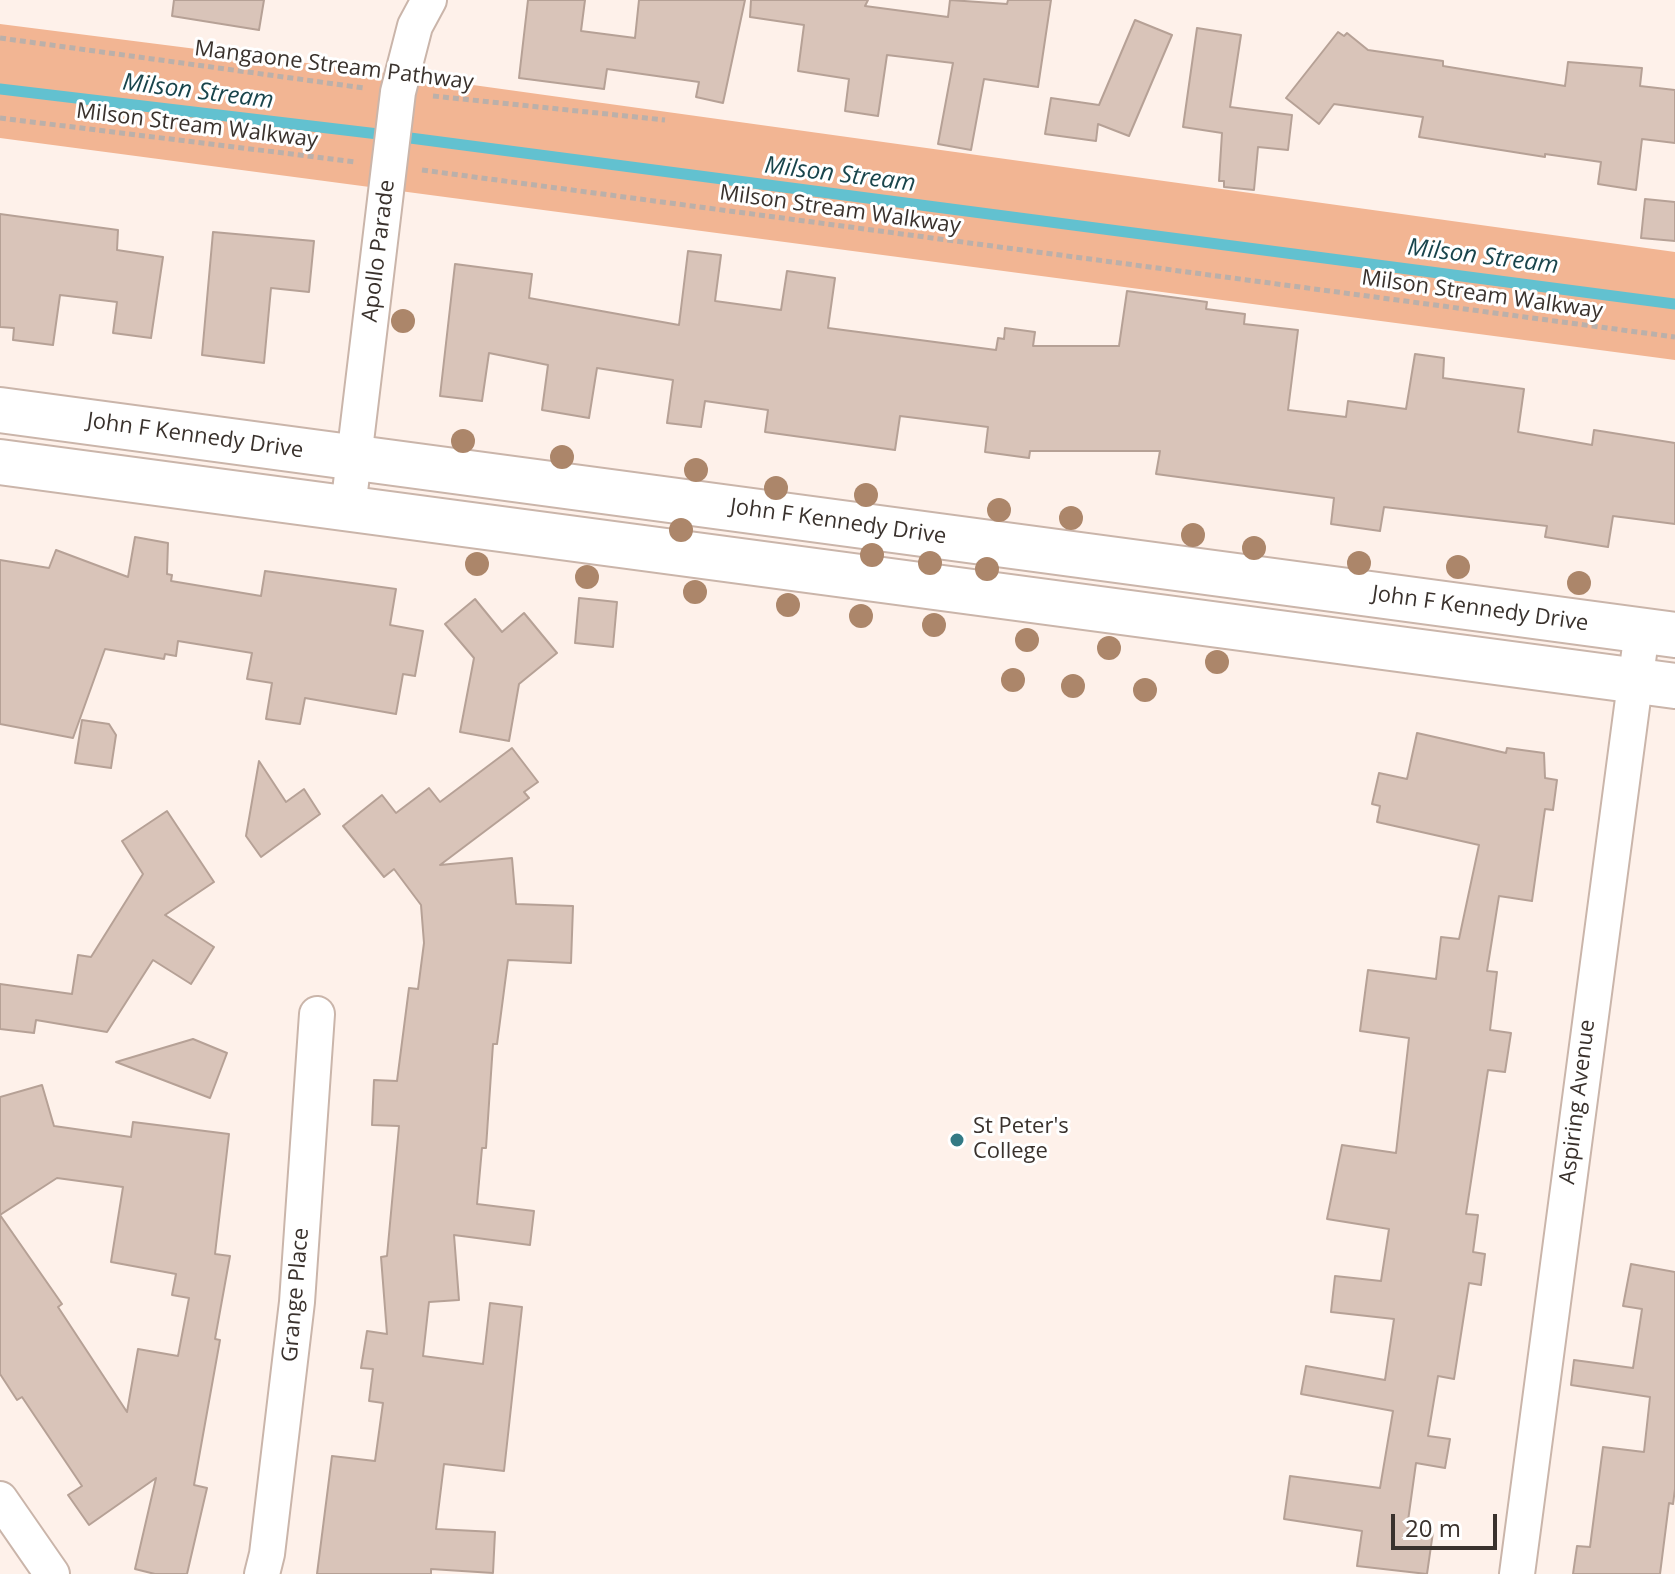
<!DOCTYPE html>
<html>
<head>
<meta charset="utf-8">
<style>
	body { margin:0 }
	#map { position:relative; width:1675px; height:1574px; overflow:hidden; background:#fef1ea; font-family:"Open Sans",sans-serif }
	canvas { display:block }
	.scale { position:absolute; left:1391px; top:1514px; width:106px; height:36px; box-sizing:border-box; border:4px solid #3a322d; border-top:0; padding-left:10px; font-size:24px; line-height:28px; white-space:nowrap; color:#3a322d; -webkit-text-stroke:6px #fff; paint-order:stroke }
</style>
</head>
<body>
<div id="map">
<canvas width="1675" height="1574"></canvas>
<div class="scale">20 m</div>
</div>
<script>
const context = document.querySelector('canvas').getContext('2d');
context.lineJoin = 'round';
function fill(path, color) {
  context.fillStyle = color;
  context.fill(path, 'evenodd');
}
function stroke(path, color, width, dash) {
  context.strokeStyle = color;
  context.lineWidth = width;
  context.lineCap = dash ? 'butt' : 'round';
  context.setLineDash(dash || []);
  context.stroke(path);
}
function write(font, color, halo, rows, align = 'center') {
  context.font = font + ' "Open Sans",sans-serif';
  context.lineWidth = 6;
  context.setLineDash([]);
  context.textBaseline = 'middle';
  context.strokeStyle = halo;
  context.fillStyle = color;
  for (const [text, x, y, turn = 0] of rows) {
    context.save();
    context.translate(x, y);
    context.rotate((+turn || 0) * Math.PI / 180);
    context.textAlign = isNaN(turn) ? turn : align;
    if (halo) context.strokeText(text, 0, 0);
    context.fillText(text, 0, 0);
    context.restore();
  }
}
fill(new Path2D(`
	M0,24L401,75L1675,252V360L0,138Z`), '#f2b593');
stroke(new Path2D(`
	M0,89L395,136L1675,304`), '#62c1d0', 11);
const building = new Path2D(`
	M174,0H264L259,30L172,16Z
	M528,0H585L581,31L635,38L639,0H745L723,103L696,97L699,82L607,69L604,89L519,78Z
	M751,0H868L865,6L948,17L950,0L1007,4L1008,0H1051L1038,87L984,79L971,150L938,144L953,63L887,55L878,116L845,111L849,79L798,71L804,25L750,17Z
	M1135,20L1172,35L1129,136L1098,124L1096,141L1045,134L1051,98L1099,105Z
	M1197,28L1241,35L1230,107L1292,115L1288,150L1258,147L1254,190L1224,187V181H1219L1222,133L1183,127Z
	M1338,32L1344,36L1347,33L1368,50L1443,61V66L1565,86L1568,62L1642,68L1640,86L1675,90V143L1642,139L1636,190L1598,184L1601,162L1545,154V157L1419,137L1423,117L1334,104L1319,124L1286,98Z
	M1645,199L1675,202V241L1641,238Z
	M0,214L118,230L117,250L163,257L151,338L113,333L117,302L60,295L53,345L13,340L14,328L0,327Z
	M213,232L314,241L309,292L271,288L264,363L202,355Z
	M688,251L721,255L715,301L781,310L787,271L835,278L828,328L996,350L998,338L1004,339L1005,328L1035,332L1033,346H1119L1127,291L1207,302L1206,309L1245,314L1244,324L1298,330L1288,410L1346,417L1348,401L1406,409L1415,354L1444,358L1443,378L1524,389L1518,432L1592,445L1594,430L1675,443V524L1613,516L1608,547L1545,537L1547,526L1384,507L1380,531L1331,524L1334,498L1156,474L1160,451H1030L1029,458L985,452L988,427L900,416L895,450L765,432L768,410L705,401L701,427L667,423L673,380L597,368L589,418L542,410L548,365L489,353L482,401L440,396L455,264L532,274L529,298L679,325Z
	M135,537L168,543L167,574L172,575L171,581L261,596L265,571L396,589L390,625L423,631L415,676L403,674L396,714L305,698L300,724L266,719L272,683L247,679L252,653L178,641L176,656L165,654L164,659L105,649L73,738L0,724V560L49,568L56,550L128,577Z
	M579,598L617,602L613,647L575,643Z
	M475,599L502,632L524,613L557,653L519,684L509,741L460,732L474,658L445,624Z
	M82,720L109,724L116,735L111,768L75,763Z
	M1417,733L1506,753L1507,748L1544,753L1545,778L1557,780L1553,810L1545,809L1532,901L1499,896L1487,971L1497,972L1490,1030L1511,1033L1505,1072L1488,1070L1466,1214L1478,1215L1473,1252L1485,1254L1481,1285L1469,1283L1454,1379L1438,1376L1428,1436L1450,1439L1445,1468L1416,1463L1407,1528L1433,1532L1427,1574L1357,1566L1362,1531L1284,1519L1290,1476L1380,1488L1393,1411L1301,1394L1306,1366L1385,1380L1394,1319L1331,1312L1335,1276L1381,1281L1389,1229L1327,1219L1342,1145L1396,1153L1409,1038L1360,1031L1368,970L1436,979L1441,937L1459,939L1479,845L1377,822L1380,806L1372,804L1379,773L1407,779Z
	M512,748L538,782L524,792L529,798L440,865L512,858L516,904L573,906L571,963L508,960L497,1044H493L486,1148H482L477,1204L534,1211L530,1245L454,1235L459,1300L429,1302L423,1356L483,1364L490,1303L522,1307L504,1471L444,1464L436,1529L495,1532L493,1573L431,1569V1574H317L332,1456L375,1461L383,1403L369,1401L373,1369L361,1368L367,1331L387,1334L381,1257L387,1256L399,1126L372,1125L374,1080L397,1081L409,988L418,989L424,943L421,905L394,869L384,877L343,826L382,795L396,813L429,788L440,802Z
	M259,761L286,802L304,789L320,814L261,857L246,836Z
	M167,811L214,882L165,915L214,947L191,984L153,960L107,1032L36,1020L34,1033L0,1029V984L72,994L78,955L91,957L143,874L122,841Z
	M193,1039L227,1053L210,1098L116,1062Z
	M42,1085L54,1126L131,1137L133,1122L229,1134L215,1254L230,1256L215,1339L220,1340L194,1485L207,1488L187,1574H155L135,1569L156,1478L89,1525L68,1495L82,1486L22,1397L17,1400L0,1374V1097ZM57,1178L123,1187L111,1262L176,1274L172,1295L189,1298L178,1356L138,1349L127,1412L58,1307L62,1304L0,1215Z
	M1631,1264L1675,1272V1489L1673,1504L1669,1503L1660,1574H1573L1577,1546L1590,1547L1603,1447L1644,1452L1650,1397L1571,1385L1574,1360L1633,1368L1642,1309L1623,1306Z`);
fill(building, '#d9c4b9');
stroke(building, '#b6a196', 2);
const street = new Path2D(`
	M348,508L398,92L415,26L429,0
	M0,1499L52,1574
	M262,1574L267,1554L297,1302L317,1014
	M1517,1574L1642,631`);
const secondary = new Path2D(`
	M0,410L1675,635
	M0,462L1675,686`);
stroke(street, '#cab5aa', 38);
stroke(secondary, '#cab5aa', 48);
stroke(new Path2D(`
	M0,38L364,88
	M433,96L665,120
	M0,118L356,162
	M422,170L1675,337`), '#bbb0aa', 5, [6, 4]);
stroke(street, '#fff', 34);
stroke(secondary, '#fff', 44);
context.fillStyle = '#ac866a';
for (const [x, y] of [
	[403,321],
	[463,441],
	[562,457],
	[696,470],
	[776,488],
	[866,495],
	[999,510],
	[1071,518],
	[681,530],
	[1193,535],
	[1254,548],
	[872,555],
	[930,563],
	[1359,563],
	[477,564],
	[1458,567],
	[987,569],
	[587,577],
	[1579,583],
	[695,592],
	[788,605],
	[861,616],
	[934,625],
	[1027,640],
	[1109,648],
	[1217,662],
	[1013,680],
	[1073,686],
	[1145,690]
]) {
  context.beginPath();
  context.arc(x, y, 12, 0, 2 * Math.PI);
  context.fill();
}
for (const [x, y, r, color] of [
	[957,1140,8,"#337a85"]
]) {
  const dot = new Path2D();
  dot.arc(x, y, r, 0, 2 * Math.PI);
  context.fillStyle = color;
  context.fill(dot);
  stroke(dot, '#fff', 3);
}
write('22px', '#3a322d', '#fff', [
	["Mangaone Stream Pathway",334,66,7],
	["Milson Stream Walkway",197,126,7],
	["Milson Stream Walkway",840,210,8],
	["Apollo Parade",379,251,-83],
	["Milson Stream Walkway",1482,295,8],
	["John F Kennedy Drive",195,436,8],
	["John F Kennedy Drive",838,522,8],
	["John F Kennedy Drive",1480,609,8],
	["Aspiring Avenue",1578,1102,-83],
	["Grange Place",296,1295,-85]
]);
write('22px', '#3a322d', '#fff', [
	["St Peter's",973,1127],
	["College",973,1152]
], 'left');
write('italic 24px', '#19454c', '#fff', [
	["Milson Stream",198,92,7],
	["Milson Stream",840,175,7],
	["Milson Stream",1483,257,7]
]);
</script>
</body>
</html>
